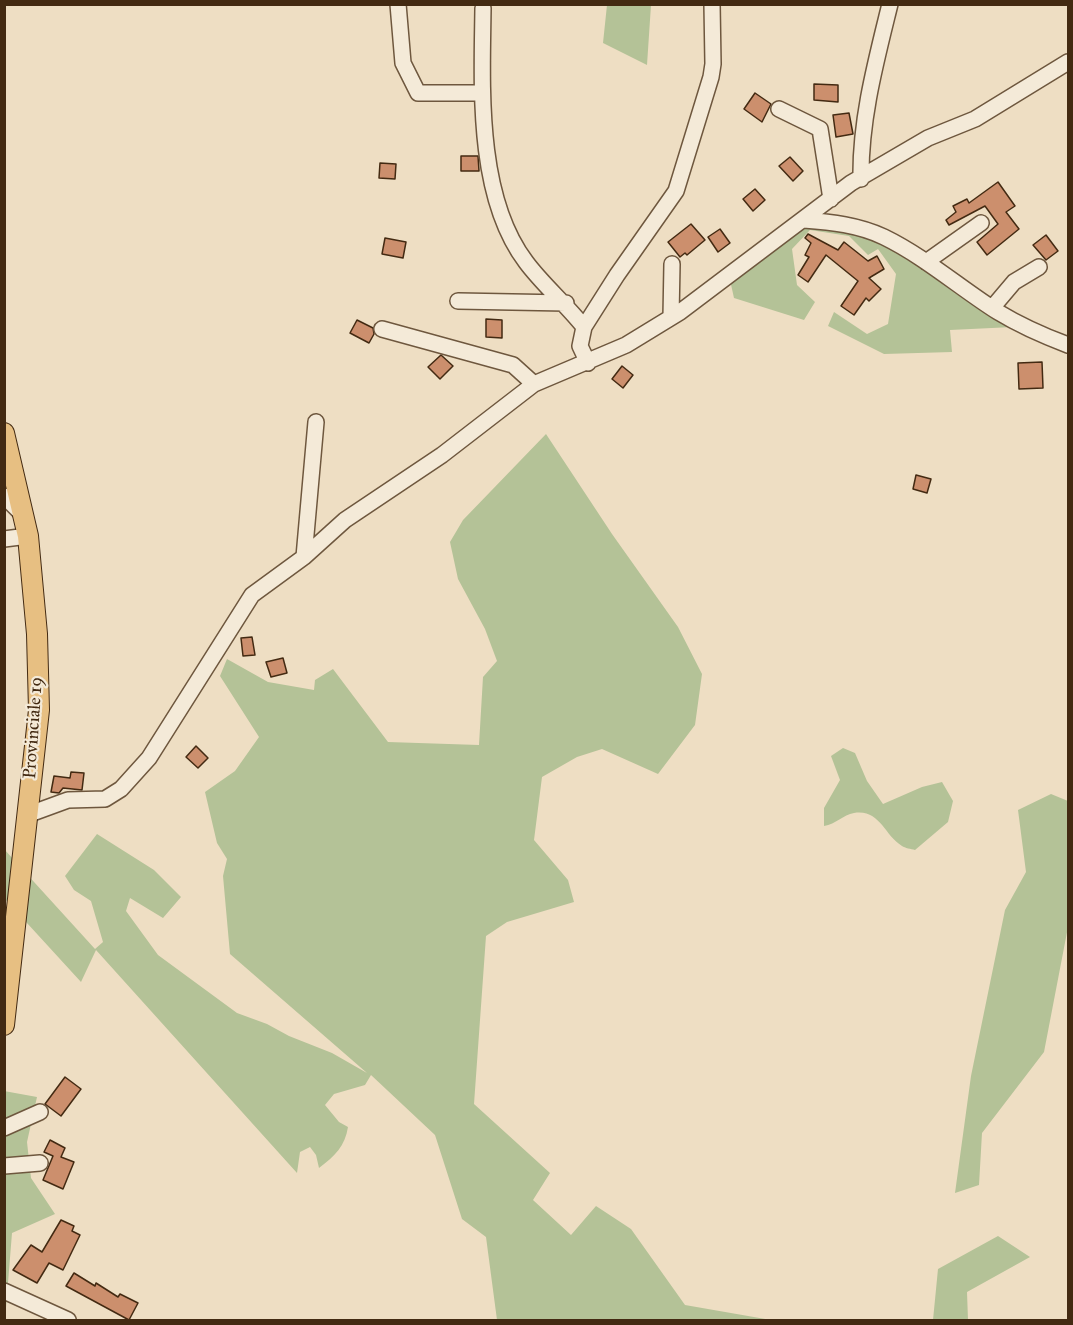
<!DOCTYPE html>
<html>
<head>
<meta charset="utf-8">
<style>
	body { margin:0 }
	#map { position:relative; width:1073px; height:1325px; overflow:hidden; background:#eedec3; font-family:"IM FELL Great Primer",serif }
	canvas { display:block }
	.frame { position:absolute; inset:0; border:6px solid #432a12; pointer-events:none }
</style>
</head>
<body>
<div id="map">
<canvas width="1073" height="1325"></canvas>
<div class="frame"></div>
</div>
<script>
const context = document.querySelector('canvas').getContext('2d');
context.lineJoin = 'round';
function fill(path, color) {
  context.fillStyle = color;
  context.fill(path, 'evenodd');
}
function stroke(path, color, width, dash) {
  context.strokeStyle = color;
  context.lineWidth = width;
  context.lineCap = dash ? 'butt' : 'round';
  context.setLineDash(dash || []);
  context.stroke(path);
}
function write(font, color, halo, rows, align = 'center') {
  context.font = font + ' "IM FELL Great Primer",serif';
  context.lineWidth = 4.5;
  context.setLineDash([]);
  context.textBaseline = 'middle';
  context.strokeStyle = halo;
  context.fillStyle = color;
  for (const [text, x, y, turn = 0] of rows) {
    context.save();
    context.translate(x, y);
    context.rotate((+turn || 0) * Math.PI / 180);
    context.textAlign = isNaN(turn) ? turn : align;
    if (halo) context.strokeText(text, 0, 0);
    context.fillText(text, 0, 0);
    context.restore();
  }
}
fill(new Path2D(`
	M607,5H651L647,65L603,43Z
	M801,223L892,233L1054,340L1052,347L1013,327L950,330L952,352L884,354L828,326L834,312L867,334L888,324L896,274L878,249L868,255L849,236L810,230L792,249L797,285L815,302L804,320L734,298L730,280Z
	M546,434L612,534L678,627L702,674L695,725L658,774L602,749L577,757L542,777L534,840L568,880L574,902L507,922L486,936L474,1104L550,1173L533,1200L571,1235L596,1206L631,1229L685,1305L771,1320H497L486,1237L462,1219L435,1135L371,1075L365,1085L334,1094L325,1105L339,1122L348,1127C345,1146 335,1156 319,1168L316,1155L310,1147L300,1152L297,1173L96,950L81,982L5,899L4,849L95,949L103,942L91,901L74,890L65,876L97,834L154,870L181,897L163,918L130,898L126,911L158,955L237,1013L267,1024L289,1036L332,1053L367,1073L230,954L223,876L227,859L217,843L205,792L235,771L259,737L220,676L227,659L268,682L314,690L315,680L333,669L388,742L479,745L483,677L497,661L485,629L458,579L450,542L463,520Z
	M843,748L855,753L867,781L883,804L922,787L942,782L953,801L948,822L915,850C911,849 905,848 902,846C884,835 880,809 854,813C843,815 836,824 824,826V808L840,780L831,756Z
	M1051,794L1068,801V927L1044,1052L982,1133L979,1185L955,1193L971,1076L1005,910L1026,872L1018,810Z
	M4,1091L37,1097L27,1142L31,1178L55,1214L12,1233L5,1320Z
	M998,1236L1030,1257L967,1292L968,1320H933L938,1269Z`), '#b4c297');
const building = new Path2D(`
	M814,84L838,85V102L814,100Z
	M755,93L771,104L762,122L744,109Z
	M849,113L853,134L836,137L833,115Z
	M461,156H478L479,171H461Z
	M790,157L803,171L793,181L779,166Z
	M380,163L396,164L395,179L379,178Z
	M998,182L1015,206L1006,212L1019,229L987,255L977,242L998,224L985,206L949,225L946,220L956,212L953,206L967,199L969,203Z
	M755,189L765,200L753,211L743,199Z
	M691,224L705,240L687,255L685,253L680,257L668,242Z
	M720,229L730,243L718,252L708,237Z
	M808,234L838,250L844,242L868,261L877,256L884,269L869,278L881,289L869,301L866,298L854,315L841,306L858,281L826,255L808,282L798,275L809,257L805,255L811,243L805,238Z
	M1046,235L1058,251L1046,260L1033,245Z
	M385,238L406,242L403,258L382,254Z
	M486,319L502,320V338L486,337Z
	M357,320L373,328L374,334L369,343L350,333Z
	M441,355L453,366L440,379L428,367Z
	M1042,362L1043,388L1019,389L1018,363Z
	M622,366L633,375L623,388L612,379Z
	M916,475L931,479L927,493L913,489Z
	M252,637L255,655L243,656L241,638Z
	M283,658L287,673L271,677L266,662Z
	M196,746L208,758L198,768L186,757Z
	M71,772L84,773L82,790L63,788L59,793L51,792L54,776L70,778Z
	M65,1077L81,1089L61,1116L45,1104Z
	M50,1140L65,1148L61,1157L74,1162L63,1189L43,1180L53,1156L44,1152Z
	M61,1220L74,1226L72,1231L80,1235L63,1270L49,1263L37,1283L13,1270L31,1245L42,1252Z
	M74,1273L95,1286L96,1283L118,1297L120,1294L138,1303L129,1320L66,1286Z`);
fill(building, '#cc8f6d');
stroke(building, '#432a12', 1.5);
const minor = new Path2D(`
	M398,4L403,63L418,93H482
	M483,8C482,87 476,196 526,262C543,285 566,304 584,327
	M779,109L820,129L831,199
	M861,179C860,120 876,61 890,4
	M804,220C831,222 859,225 884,237C925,257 960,288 998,312C1021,326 1044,336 1068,345
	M926,262L981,223
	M458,301L566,303
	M992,308L1014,282L1039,267
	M671,317L672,264
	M382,329L513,365L534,384
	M588,363L580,346L584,327L617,275L676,191L711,77L713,64L712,4
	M4,496L22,514L28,536L4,539
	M304,557L316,422
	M27,815L68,800L105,799L121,789L149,758L252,595L304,557L345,520L442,455L534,384L626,345L680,312L851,183L928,138L975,119L1068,62
	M4,1128L40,1112
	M4,1166L40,1163
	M4,1291L68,1320`);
const major = new Path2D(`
	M4,433L28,536L37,634L39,710L4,1025`);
stroke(minor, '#6e573e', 18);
stroke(major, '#432a12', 22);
stroke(minor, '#f4ead8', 15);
stroke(major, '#e7bf82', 20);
write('18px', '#432a12', '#f4ead8', [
	["Provinciale 19",34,728,-86]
]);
</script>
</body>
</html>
